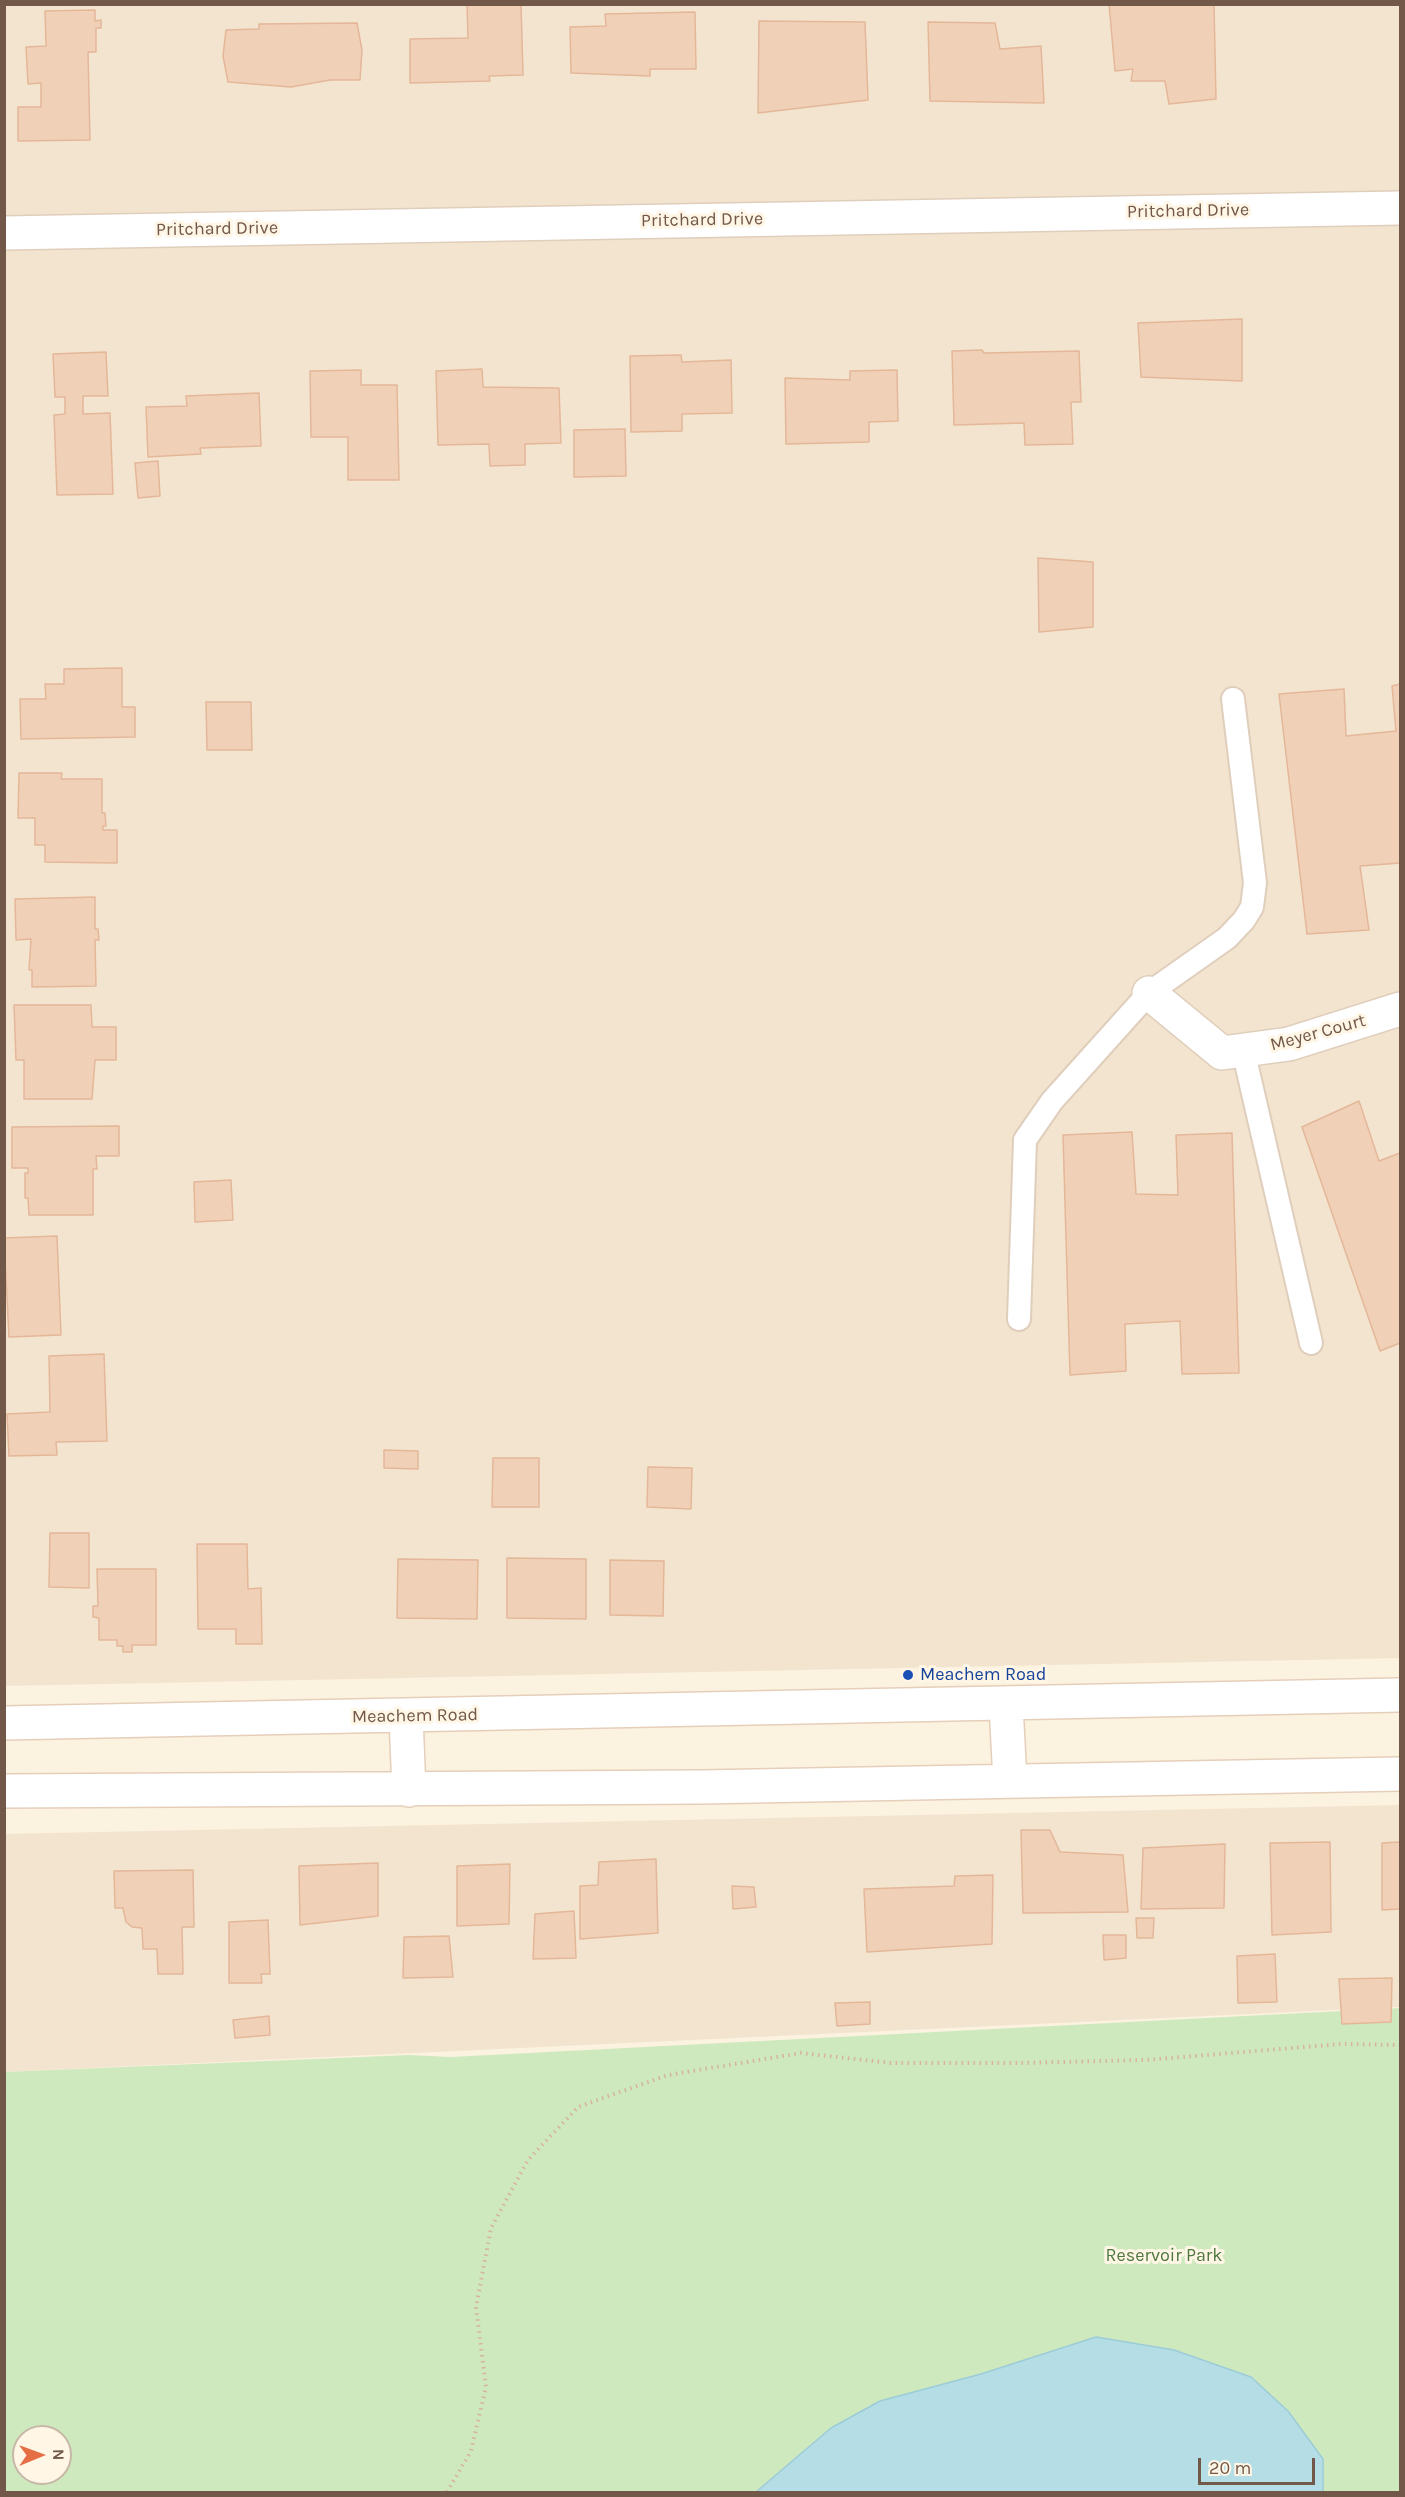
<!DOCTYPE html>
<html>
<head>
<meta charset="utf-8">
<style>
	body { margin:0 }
	#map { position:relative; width:1405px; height:2497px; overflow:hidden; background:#fcf2e0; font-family:Karla,sans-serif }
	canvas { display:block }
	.frame { position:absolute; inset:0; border:6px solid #725848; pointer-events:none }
	.north { position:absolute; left:12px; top:2425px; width:60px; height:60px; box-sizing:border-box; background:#fff6e6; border:2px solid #c7b7a7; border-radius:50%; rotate:89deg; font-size:16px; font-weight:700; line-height:24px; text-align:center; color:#725848 }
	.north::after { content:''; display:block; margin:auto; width:21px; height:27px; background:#e66e45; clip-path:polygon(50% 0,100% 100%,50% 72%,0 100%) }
	.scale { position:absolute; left:1198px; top:2458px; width:117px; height:27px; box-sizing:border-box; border:3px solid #725848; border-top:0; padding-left:8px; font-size:18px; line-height:21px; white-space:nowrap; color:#725848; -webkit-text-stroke:4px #fff6e6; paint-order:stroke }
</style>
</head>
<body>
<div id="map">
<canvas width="1405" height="2497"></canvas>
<div class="frame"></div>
<div class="north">N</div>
<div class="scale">20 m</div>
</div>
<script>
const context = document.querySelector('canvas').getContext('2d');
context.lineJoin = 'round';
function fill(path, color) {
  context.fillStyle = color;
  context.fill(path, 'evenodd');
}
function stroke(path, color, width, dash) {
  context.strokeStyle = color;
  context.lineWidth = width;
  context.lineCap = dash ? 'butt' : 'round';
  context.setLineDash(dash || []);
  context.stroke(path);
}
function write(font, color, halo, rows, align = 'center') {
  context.font = font + ' Karla,sans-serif';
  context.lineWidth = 6;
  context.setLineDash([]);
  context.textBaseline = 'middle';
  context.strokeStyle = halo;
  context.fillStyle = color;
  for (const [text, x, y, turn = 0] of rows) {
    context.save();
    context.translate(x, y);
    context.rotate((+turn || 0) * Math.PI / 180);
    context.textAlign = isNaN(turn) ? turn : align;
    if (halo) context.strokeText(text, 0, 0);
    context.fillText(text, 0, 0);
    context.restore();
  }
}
fill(new Path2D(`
	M4,5H1400V1658L5,1686Z
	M1400,1805V2007L5,2072L4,1834Z`), '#f3e4cf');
fill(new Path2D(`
	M1400,2008V2492H5L4,2072L409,2055L451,2057ZM24,2437H60V2473H24Z`), '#cfe9bf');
const water = new Path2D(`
	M1096,2337L1174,2350L1251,2377L1288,2411L1323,2459V2492H756L831,2428L880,2401L981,2374Z`);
fill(water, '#b5dde5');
stroke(water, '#9cccd7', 1.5);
const building = new Path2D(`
	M467,4H521L523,75L489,76L490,81L410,83V39L468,38Z
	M1109,4H1214L1216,99L1169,104L1165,81H1131L1133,69L1115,71Z
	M95,10V21L101,20V28H96V52H88L90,140L18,141V107H41V83L28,84L26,47L46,46L45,11Z
	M695,12L696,69H650V76L571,73L570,27L606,26L605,14Z
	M759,21L865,22L868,100L758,113Z
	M928,22L995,23L1000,49L1041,46L1044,103L930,101Z
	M357,23L362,50L360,80H330L291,87L228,82L223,56L226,30L259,29V24Z
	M1242,319V381L1141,377L1138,323Z
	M982,350L984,353L1079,351L1081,402H1071L1073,444L1025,445L1024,423L954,425L952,351Z
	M106,352L108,396H83V414L110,413L113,494L57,495L54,415L65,414V397H55L53,354Z
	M681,355L682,362L731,360L732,413L682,414V431L631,432L630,356Z
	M482,369L483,387L559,388L561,443L525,444V465L490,466L489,444L438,445L436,371Z
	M361,370V385H397L399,480H348V437H311L310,371Z
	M897,370L898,421L869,422V442L786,444L785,378L850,380V371Z
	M259,393L261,446L200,448L201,454L148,457L146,407L187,406L186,396Z
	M625,429L626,476L574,477V430Z
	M158,461L160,496L138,498L135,463Z
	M1038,558L1093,562V627L1039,632Z
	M122,668V707H135V737L21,739L20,699H46L45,684H64V669Z
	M1400,684V863L1360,866L1369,930L1307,934L1279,694L1344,689L1346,736L1396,731L1392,686Z
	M206,702H251L252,750H207Z
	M19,773H62L61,779H102V813H105L106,826H103V830H117V863L45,862V845H35V818H18Z
	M95,897V929H98L99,940H95L96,986L32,987V970H29L31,939L16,940L15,899Z
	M14,1005H91L92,1027H116V1060H95L92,1099H24V1060H16Z
	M1359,1101L1379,1161L1400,1153V1343L1380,1351L1302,1127Z
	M119,1126V1156H96L97,1169H93V1215H29L28,1198H25V1173H28V1168H12V1127Z
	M1132,1132L1136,1194L1178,1195L1176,1135L1232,1133L1239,1373L1182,1374L1180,1321L1125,1324L1126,1371L1070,1375L1063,1135Z
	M231,1180L233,1220L195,1222L194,1182Z
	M57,1236L61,1335L9,1337L4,1238Z
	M104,1354L107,1441L56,1442L57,1455L9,1456L7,1414L50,1412L49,1356Z
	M384,1450L418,1451V1469L384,1468Z
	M493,1458H539V1507H492Z
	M648,1467L692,1468L691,1509L647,1507Z
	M50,1533H89V1588L49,1587Z
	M197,1544H247L248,1589L261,1588L262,1644H236V1629H198Z
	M507,1558L586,1559V1619L507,1618Z
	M398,1559L478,1560L477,1619L397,1618Z
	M610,1560L664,1561L663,1616L610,1615Z
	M97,1569H156V1645H132V1652H123V1646H117V1640H99V1618L93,1617V1606H98Z
	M1021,1830H1050L1060,1852L1123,1855L1128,1912L1023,1913Z
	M1330,1842L1331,1932L1272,1935L1270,1843Z
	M1400,1842V1909L1382,1910V1843Z
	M1225,1844L1224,1908L1141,1909L1143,1848Z
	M656,1859L658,1933L580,1939V1886L598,1885L599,1862Z
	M378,1863V1916L300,1925L299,1866Z
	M510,1864L509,1924L457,1926V1866Z
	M193,1870L194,1927H182L183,1974H158L157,1949H143L142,1928L132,1927L126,1922L123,1908H115L114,1871Z
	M993,1875L992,1944L867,1952L864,1889L954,1886L955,1876Z
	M732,1886L754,1887L756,1907L733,1909Z
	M574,1911L576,1958L533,1959L535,1914Z
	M1136,1918H1154L1153,1938H1137Z
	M268,1920L270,1974H261L262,1983H229V1922Z
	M1103,1935H1126V1958L1104,1960Z
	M449,1936L453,1977L403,1978L404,1937Z
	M1275,1954L1277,2002L1238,2003L1237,1956Z
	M1392,1978L1391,2022L1342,2024L1339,1979Z
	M870,2002V2024L837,2026L835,2003Z
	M269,2016L270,2035L235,2038L233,2020Z`);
fill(building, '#f1d0b8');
stroke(building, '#e4b799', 1.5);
const lane = new Path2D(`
	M1243,1050L1311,1343
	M1019,1319L1025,1140L1052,1101L1149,993L1227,938L1244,920L1252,907L1255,883L1233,699`);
const street = new Path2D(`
	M4,233L1400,208
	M1149,993L1222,1053L1289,1044L1400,1009`);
const secondary = new Path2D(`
	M1006,1705L1010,1781
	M406,1717L409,1790
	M4,1723L1400,1695
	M4,1791L701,1787L1400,1774`);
stroke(lane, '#e0cebc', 26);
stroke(street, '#e0cebc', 36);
stroke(secondary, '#e5cfba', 36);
stroke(new Path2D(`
	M447,2492L471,2451L486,2387L476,2307L491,2228L528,2160L578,2107L668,2075L801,2053L891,2063H1019L1145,2060L1341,2044L1400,2045`), '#d6b49c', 4, [1.5, 4.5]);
stroke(lane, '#fff', 22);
stroke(street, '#fff', 33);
stroke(secondary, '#fff', 33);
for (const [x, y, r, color] of [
	[908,1675,6,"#1a4fb4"]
]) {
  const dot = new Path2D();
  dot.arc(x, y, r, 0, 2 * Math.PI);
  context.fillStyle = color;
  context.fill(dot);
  stroke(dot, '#fff6e6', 2);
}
write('18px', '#725848', '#fff6e6', [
	["Pritchard Drive",1188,211,-1],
	["Pritchard Drive",702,220,-1],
	["Pritchard Drive",217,229,-1],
	["Meyer Court",1318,1033,-15],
	["Meachem Road",415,1716,-1]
]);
write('18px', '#164399', '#fff6e6', [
	["Meachem Road",920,1675]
], 'left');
write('18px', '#4f7840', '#fff6e6', [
	["Reservoir Park",1164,2256]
]);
</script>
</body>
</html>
